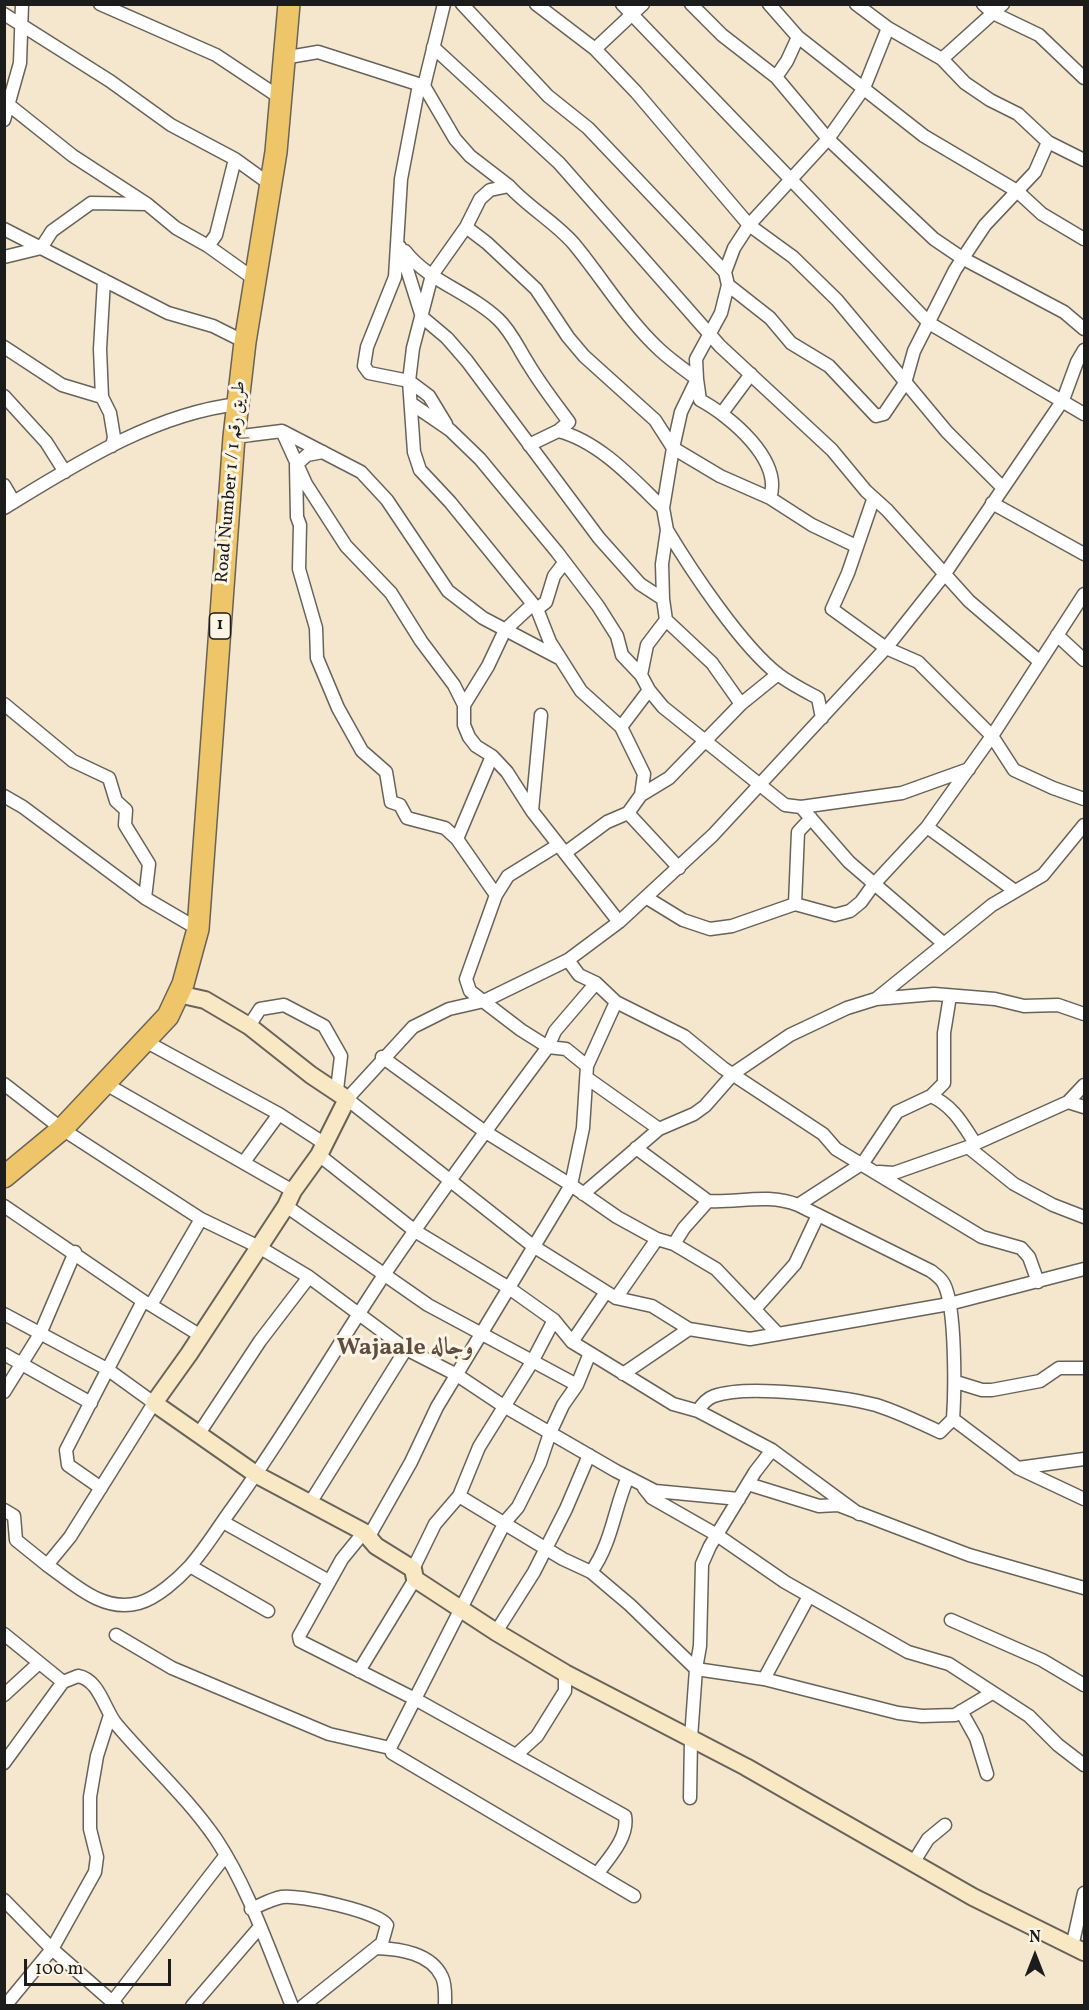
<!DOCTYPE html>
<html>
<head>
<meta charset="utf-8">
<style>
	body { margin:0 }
	#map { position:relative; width:1089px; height:2010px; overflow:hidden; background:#f4e7cd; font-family:Vollkorn,serif }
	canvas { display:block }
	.frame { position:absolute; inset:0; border:6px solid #1c1c1c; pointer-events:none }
	.north { position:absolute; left:1005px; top:1926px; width:60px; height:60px; -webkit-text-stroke:4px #fcf5e5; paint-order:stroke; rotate:0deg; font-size:16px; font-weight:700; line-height:24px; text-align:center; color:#1c1c1c }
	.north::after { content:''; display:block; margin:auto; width:21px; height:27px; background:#1c1c1c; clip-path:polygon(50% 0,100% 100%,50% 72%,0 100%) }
	.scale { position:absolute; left:24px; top:1959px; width:147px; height:27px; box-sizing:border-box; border:3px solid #1c1c1c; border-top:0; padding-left:8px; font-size:18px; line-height:21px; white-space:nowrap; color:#1c1c1c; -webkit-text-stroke:4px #fcf5e5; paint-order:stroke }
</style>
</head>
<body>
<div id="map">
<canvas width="1089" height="2010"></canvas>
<div class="frame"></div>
<div class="north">N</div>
<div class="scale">100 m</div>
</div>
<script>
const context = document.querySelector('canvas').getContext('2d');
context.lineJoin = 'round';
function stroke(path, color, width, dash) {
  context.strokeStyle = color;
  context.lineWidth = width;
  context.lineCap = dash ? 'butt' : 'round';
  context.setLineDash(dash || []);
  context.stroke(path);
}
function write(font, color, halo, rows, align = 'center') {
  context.font = font + ' Vollkorn,Amiri,serif';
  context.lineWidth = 6;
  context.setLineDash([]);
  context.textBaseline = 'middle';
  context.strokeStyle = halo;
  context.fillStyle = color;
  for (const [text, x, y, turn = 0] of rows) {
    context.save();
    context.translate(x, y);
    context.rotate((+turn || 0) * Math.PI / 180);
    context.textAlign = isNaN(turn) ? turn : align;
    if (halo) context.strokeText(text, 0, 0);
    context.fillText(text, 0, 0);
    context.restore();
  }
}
const street = new Path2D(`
	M100,4L216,55L282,99
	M462,4L548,96L588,128L725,272L728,285L770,318L791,343L829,366L876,416L884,414L905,383L914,351L955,270L985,225L1035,172L1048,142L1084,160
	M536,4L595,49L636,92L749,225L793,257L837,300L947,432L1003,488
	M622,4L929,323L1084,414
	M691,4L722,35L776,77L828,139L934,239L962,258L1064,312L1084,329
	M769,4L798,37L787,61L776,77
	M856,4L888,28L942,59L1003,4
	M983,4L993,13L1039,35L1084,78
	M4,14L110,81L171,125L235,159L271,185
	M798,37L924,136L1017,191L1042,214L1084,239
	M433,47L559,163L720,346L832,450L866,491L887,510L969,601L1039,661
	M595,49L643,4
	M283,58L318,52L424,86L455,139L470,156L509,186
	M942,59L965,83L990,100L1018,114L1048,142
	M419,85L401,179L395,277L367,347L364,366L369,373L409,381L414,452L420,470L450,502L537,609L550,642L581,691L621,727L644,774L641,795
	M424,86L444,4
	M4,101L73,156L147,204
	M4,120L20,63L22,4
	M466,227L487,243L536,289L568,337L584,356L655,420L673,448L720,476L770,498L812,525L856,546
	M4,229L168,313L213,326L245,342
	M208,246L216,235L235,159
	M400,247L422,317L447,338L467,361L599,538L640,584L663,599L666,620L712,663L741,704
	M405,251C429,282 470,292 498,319C512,332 519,350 529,365C541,385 555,403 569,422L558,431L529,445
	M4,257L41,248L52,231L91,203L147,204L176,228L208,246L257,281
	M725,272L734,248L749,225L828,139L864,88L888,28
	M104,280L100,349L102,397L110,413L114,437L112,446
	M4,347L62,385L102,397
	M4,396L46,442L65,472
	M412,404L450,430L480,459L557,552L598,606L617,636L622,655L641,675L649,690L663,707L785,805L801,807L902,793L969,769
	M722,413L751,374
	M446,424L429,396L409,381L413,348L432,275L466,227L480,199L490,190L509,186C529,208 555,222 574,244C603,279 627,320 661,351C672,361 685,370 697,379L700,400C730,416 783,460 770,498
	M282,431L306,484L346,546L391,593L421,641L454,685L464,705V725L469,737L476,746L492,756L507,772L532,811L619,922
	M558,431C599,441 634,480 663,508
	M234,437L282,431L361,472L387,500L448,591L483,618L559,658
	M323,452L307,455L296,465L297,517L300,525L299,569L316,628L317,658L338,708L362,751L386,772L391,802L400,805L407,818L445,828L457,839L496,895
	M4,485L14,502
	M873,500L848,573L832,609L886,648L918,662L992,736L1014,770L1053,788L1084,799
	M992,503L1084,554
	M4,508C76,464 153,414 238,404
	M667,530C691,570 742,647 779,675C791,684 805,691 818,698L822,718
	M663,599L662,564L667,530L663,508L673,448L681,412L697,379L696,359L721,313L728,285
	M537,609L546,602L554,576L564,563
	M1057,635L1084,660
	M641,675L647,645L666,620
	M4,704L73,761L109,778L116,801L126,810L125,825L149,864L145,898
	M464,705L488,666L505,630L533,604
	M621,727L649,690
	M4,796L23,807L145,898L198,929
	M801,807L849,862L943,943
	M532,811L541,715
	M628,813L679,868
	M457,839L492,756
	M565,853L607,822L628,813L641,795L669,778L741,704L778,674
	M1015,891L927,827L992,736L1084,594
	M647,898L683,920L710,929L732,926L795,904L835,915L850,911L861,902L874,884L927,827
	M795,904L798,832L811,818
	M568,960L579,975L596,983L616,1002L684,1036L723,1068L823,1134L836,1149L982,1237L1021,1248L1029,1257L1038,1282
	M950,996L944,1033V1083L931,1096C953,1106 962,1123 975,1143
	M876,999L992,905L1043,875L1084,825
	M249,1026L260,1009L284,1005L324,1026L341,1056L337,1090
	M145,1041L279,1114L325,1144
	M382,1057L484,1131L571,1185L617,1217L657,1239L674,1244L716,1269L778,1334
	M587,1066L616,1002
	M587,1078L659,1129
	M104,1083L293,1191
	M4,1084L62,1129L201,1219L259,1247L309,1277L406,1349L457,1375L502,1405L616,1471L655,1491L739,1499
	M1068,1102L1084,1107
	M968,1147L1014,1184L1053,1205L1084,1217
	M636,1148L708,1201
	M319,1155L415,1231L509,1288L554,1320L572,1342L590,1353L673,1404L698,1411L772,1450L859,1514
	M244,1162L279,1114
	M879,1172L894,1173L968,1147L1068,1102L1084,1085
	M583,1194L659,1129L694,1114L705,1106L734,1073L790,1035L847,1008L876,999L934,994L995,999L1024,1006L1058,1005L1084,1014
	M798,1205L931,1271C936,1275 941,1278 944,1284C956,1307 955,1391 953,1419
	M4,1206L143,1301
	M286,1206L428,1305L577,1385
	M674,1244L684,1228L708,1201C739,1203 767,1193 798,1205L863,1163L897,1112L931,1096
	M616,1298L657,1239
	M151,1305L201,1336
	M755,1309L795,1264L818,1215
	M4,1314L107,1369L154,1403L70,1537L47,1565C74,1584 103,1613 139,1603C157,1598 178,1579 190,1566C206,1548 219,1526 233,1507C287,1432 333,1352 384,1275C437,1197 492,1122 548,1047L555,1031L596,983
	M689,1329L652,1306L616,1298L533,1246L347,1099L413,1027L449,1009L484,1001L568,960L619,922L713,835L886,648L944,575L1063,400L1077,362L1084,350
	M572,1342L606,1292
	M590,1353L577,1385L563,1405L550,1433L540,1463L518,1507L505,1522L390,1748L392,1753L634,1896
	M4,1354L91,1403
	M623,1374L689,1329L750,1339L949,1304L1084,1269
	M956,1382L982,1390H992L1040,1381L1059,1368H1084
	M4,1392L40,1334L75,1252
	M698,1411C702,1404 706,1399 714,1396C748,1384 840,1396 876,1405C898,1412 919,1422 940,1432L953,1419L1018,1468L1084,1499
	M198,1435L260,1341L309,1277
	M1018,1468L1084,1459
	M748,1484L819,1506L838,1505L969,1555L1084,1588
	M101,1488L68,1465L66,1450L143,1301L151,1305L201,1219
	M644,1488L652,1498L717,1535L785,1582L908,1652L949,1664L1029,1716L1058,1745L1084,1765
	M459,1496L563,1559L591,1572L630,1605L696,1669L764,1679L898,1713L922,1716L955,1715L992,1693
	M310,1503L406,1349
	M4,1510L14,1516L16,1540L47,1565
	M223,1522L329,1581
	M364,1532L342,1559L299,1636L300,1641L415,1699L625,1816C629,1837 609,1858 597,1874
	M368,1538L411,1462L437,1407L571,1185L583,1128L587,1066L566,1049L548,1047L521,1030L470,991L466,979L496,895L508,876L558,845
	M190,1566L268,1611
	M413,1569L435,1524L459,1496L479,1447L532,1362L554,1320
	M591,1572C612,1543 614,1509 628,1477
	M951,1620L1042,1660L1084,1685
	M496,1632L534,1572L566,1509L589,1455
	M4,1634L63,1682
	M116,1635L172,1668L329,1734L390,1748
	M359,1671L415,1579
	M764,1679L809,1596
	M4,1695L39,1663
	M961,1711L976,1738L987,1774
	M516,1755L537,1736L565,1691V1673
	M4,1763L63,1682L78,1676C100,1680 104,1710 117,1725C149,1763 187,1797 216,1839C249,1889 269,1950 292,2006
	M690,1798L691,1738L696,1669L700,1646L702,1564L710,1546L755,1472L772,1450
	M913,1863L928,1839L945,1825
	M4,1900L52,1949L117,2006
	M251,1909C261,1905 271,1899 282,1897C298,1894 380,1912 387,1925L382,1943L303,2006
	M1072,1947L1084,1893
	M377,1948C400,1949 431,1953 442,1977C446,1985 445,1997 445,2006
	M113,2001L226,1855
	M5,2006L52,1949L95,1872L97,1857L90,1829V1797L97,1756L110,1715
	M192,2006L259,1928`);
const secondary = new Path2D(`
	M178,994L205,1000L249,1026L311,1075L347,1099L319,1155L293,1191L286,1206L189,1354L154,1403L257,1475L364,1532L376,1546L413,1569L415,1579L496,1632L565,1673L746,1767L973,1897L1084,1952`);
const highway = new Path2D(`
	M4,1177L62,1129L168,1016L183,984L198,929L234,437L245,342L276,152L289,4`);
stroke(street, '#68635a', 15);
stroke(secondary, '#68635a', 20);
stroke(highway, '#68635a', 24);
stroke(street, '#fff', 12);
stroke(secondary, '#f8e8c3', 16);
stroke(highway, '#eec569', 21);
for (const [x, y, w] of [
	[220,626,21]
]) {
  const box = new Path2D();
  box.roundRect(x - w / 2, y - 13, w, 26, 4.5);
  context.fillStyle = '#fcf5e5';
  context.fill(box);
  stroke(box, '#1c1c1c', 1.5);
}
write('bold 16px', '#1c1c1c', null, [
	["1",220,626]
]);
write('18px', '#1c1c1c', '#fcf5e5', [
	["Road Number 1 / طريق رقم 1",232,482,-85]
]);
write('bold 24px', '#5e4d42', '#fcf5e5', [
	["Wajaale وجاله",405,1350]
]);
</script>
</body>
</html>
